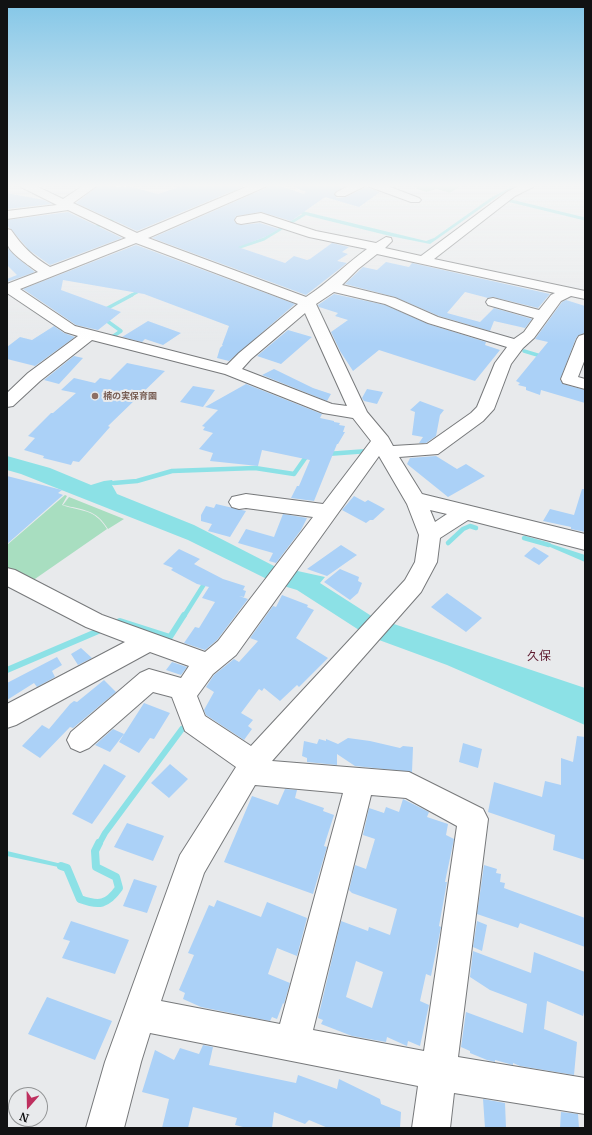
<!DOCTYPE html>
<html>
<head>
<meta charset="utf-8">
<style>
	body { margin:0 }
	#map { position:relative; width:592px; height:1135px; overflow:hidden; background:#e8eaec; font-family:Merriweather,serif }
	canvas { display:block }
	.frame { position:absolute; inset:0; border:8px solid #111213; pointer-events:none }
	.north { position:absolute; left:8px; top:1087px; width:40px; height:40px; box-sizing:border-box; background:#e8eaec; border:1px solid #929495; border-radius:50%; rotate:200deg; font-size:11px; font-weight:700; line-height:16px; text-align:center; color:#111213 }
	.north::after { content:''; display:block; margin:auto; width:14px; height:18px; background:#be305f; clip-path:polygon(50% 0,100% 100%,50% 72%,0 100%) }
</style>
</head>
<body>
<div id="map">
<canvas width="592" height="1135"></canvas>
<div class="frame"></div>
<div class="north">N</div>
</div>
<script>
const context = document.querySelector('canvas').getContext('2d');
context.lineJoin = 'round';
function fill(path, color) {
  context.fillStyle = color;
  context.fill(path, 'evenodd');
}
function stroke(path, color, width, dash) {
  context.strokeStyle = color;
  context.lineWidth = width;
  context.lineCap = dash ? 'butt' : 'round';
  context.setLineDash(dash || []);
  context.stroke(path);
}
function write(font, color, halo, rows, align = 'center') {
  context.font = font + ' Merriweather,"Noto Sans JP",serif';
  context.lineWidth = 4;
  context.setLineDash([]);
  context.textBaseline = 'middle';
  context.strokeStyle = halo;
  context.fillStyle = color;
  for (const [text, x, y, turn = 0] of rows) {
    context.save();
    context.translate(x, y);
    context.rotate((+turn || 0) * Math.PI / 180);
    context.textAlign = isNaN(turn) ? turn : align;
    if (halo) context.strokeText(text, 0, 0);
    context.fillText(text, 0, 0);
    context.restore();
  }
}
fill(new Path2D(`
	M421,185H462L450,193L437,189L426,192L415,188Z
	M65,495L67,496L62,505C82,512 94,508 107,529L32,581L7,568V545Z
	M69,497L124,519L108,529C96,509 83,510 63,505Z`), '#a8dec0');
fill(new Path2D(`
	M515,185H520L497,197L430,244L390,236L309,216L261,202L234,191L124,216L71,240L7,257V254L54,241L100,224L119,214L234,186L238,190L298,210L426,241L434,238L492,197Z
	M7,456L50,468L91,485L104,481L112,480L115,484L112,485L117,494L194,525L274,566L290,571L293,570L325,577L320,583L373,617L585,688V725L447,665L379,640L359,630L297,590L277,584L188,540L21,474L7,470Z
	M542,541L585,555V562L543,544Z
	M7,851L62,864L67,868H63L7,856Z`), '#8ce1e6');
stroke(new Path2D(`
	M507,200L585,219
	M234,249L264,239L305,214
	M130,296L141,290`), '#8ce1e6', 3);
stroke(new Path2D(`
	M104,310L132,295
	M103,318L121,331L112,337
	M524,351L544,357`), '#8ce1e6', 3.5);
stroke(new Path2D(`
	M327,454L368,451
	M114,483L137,481L172,471L255,468L294,474L308,454
	M524,538L549,545
	M448,543L463,529L470,526L476,528
	M184,616L206,581`), '#8ce1e6', 4.5);
stroke(new Path2D(`
	M114,624L120,621L170,637L184,615
	M7,670L103,629
	M99,844L105,833L182,729`), '#8ce1e6', 6);
stroke(new Path2D(`
	M61,866L67,868L80,899C99,906 107,905 119,888L116,877L96,867L95,851L99,843`), '#8ce1e6', 8);
fill(new Path2D(`
	M99,185L123,187L128,186L158,194L185,185H247L137,231L76,203Z
	M268,185H278L304,194L306,192L296,188V185H347L334,193L337,198L346,197L364,188L366,185L369,188L380,192L359,207L325,197L291,221L261,212L236,216L234,221L237,224L241,225L260,223L279,229L265,237L238,247L285,263L294,256L307,260L310,259L332,243L349,247L342,252L348,254L337,261L347,263L306,295L152,238L266,188Z
	M7,193L44,200L52,204L7,209Z
	M68,212L122,238L50,265L29,250L7,225V220Z
	M136,245L295,304L229,361L217,358L220,348L223,345H222L229,326L144,294L63,280L61,290L121,312L98,330L76,325L23,289Z
	M7,247L15,256L35,272L7,282V279L17,275L7,265Z
	M386,262L409,267L412,263L550,294L538,308L493,297L488,298L465,292L447,313L480,322L494,308L532,319L525,328L494,321L490,331L439,316L395,297L345,284L363,267L377,270Z
	M334,294L385,305L428,324L486,342L485,345L500,350L475,381L379,350L353,371L340,351L331,332L348,320L335,316L338,313L319,307L318,305Z
	M566,300L585,306V333L579,335L576,338L560,380L563,384L585,390V403L541,390L540,395L526,390V387L518,385L520,383L516,381L548,342L535,339L562,302Z
	M148,321L181,333L163,345L145,339L142,342L122,337Z
	M54,326L64,333L75,337L35,366L7,359V347L20,337L32,340Z
	M288,330L312,337L281,364L257,356Z
	M74,356L83,358L59,384L44,380Z
	M127,363L165,371L108,426L110,427L79,462L73,461L71,465L43,458L44,456L24,450L35,438L28,436L51,413H53L76,393L61,390L74,378L95,383L100,378L110,380Z
	M274,369L313,388L331,394L327,401L262,375Z
	M246,384L322,414L320,418L334,421V422L340,423L339,425L345,426L343,432H345L338,444H337L314,501L291,498L297,486H299L310,460L262,450L258,466L210,461L213,453L199,449L213,433L203,430L205,427L202,426L218,410L205,407Z
	M193,386L215,390L203,407L180,402Z
	M367,389L383,392L377,404L364,401L362,398Z
	M420,401L444,410L440,415L436,436L426,443H419L423,437L412,435L415,412L410,410Z
	M436,456L457,469L466,464L485,476L448,497L407,464L410,458Z
	M7,476L62,490L58,493L63,495L7,544Z
	M582,489H585V532L571,529V527L543,521L550,509L574,515Z
	M354,496L365,502L368,500L385,509L373,520H370L366,523L342,510Z
	M216,504L246,511L230,537L208,531L212,524L201,521V515L206,506L214,508Z
	M283,514L307,518L301,530L276,563L269,561L273,553L238,543L246,529L274,537Z
	M341,545L357,555L327,576L307,569Z
	M534,547L549,556L539,565L524,556Z
	M179,549L200,559L194,564L223,579L245,586L243,590L246,591L244,597L239,596L248,599L217,640L205,650L184,643L195,627L199,628L215,602L202,598L209,587L197,584L171,570L173,568L163,564Z
	M340,569L359,577L358,581L362,583L358,593L350,600L324,582Z
	M447,593L482,618L466,632L431,607Z
	M282,595L308,605L307,607L314,610L296,638L328,658L299,687L297,685L280,701L264,688L262,691L259,689L241,713L253,720L248,726L252,729L244,740L206,715L204,710L214,692L206,687L214,675L234,659L239,662L258,641L250,638L273,606L276,607Z
	M81,648L92,658L78,665L71,654Z
	M57,657L62,665L52,671L55,677L37,687L34,683L7,700V683Z
	M172,662L187,667L181,675L166,670Z
	M104,680L116,692L73,728L70,727L40,758L22,746L42,725L49,729L70,704L74,701L77,702Z
	M144,703L170,713L154,739L150,738L139,753L119,742Z
	M113,729L124,734L110,752L95,745Z
	M577,736L585,737V860L553,850L555,835L488,812L494,782L542,797L545,781L561,785V758L573,762Z
	M348,738L370,741L400,748L403,746L413,747L412,772L355,766L337,754V765L307,762V758L302,756L304,741L317,744L319,739L326,741V739L338,744Z
	M463,743L482,749L478,768L459,762Z
	M104,764L126,776L92,824L72,814Z
	M170,764L188,779L169,798L151,783Z
	M285,789L297,790L295,798L324,808L323,811L334,815L324,846L327,847L313,894L224,862L252,796L278,805Z
	M403,799L429,812L427,817L448,824L446,835L454,839L445,882H447L439,926L441,927L438,942L431,976L426,974L420,1001L429,1005L420,1046L408,1041L407,1046L387,1037L386,1042L352,1036L321,1024L323,1020L318,1018L341,921L368,931L369,927L390,935L397,909L352,893L349,890L355,865L366,869L375,839L363,835L369,808L384,813L386,807L399,812ZM356,961L383,972L372,1008L346,997Z
	M127,823L164,836L153,861L114,847Z
	M484,865L497,869L496,873L501,874L500,882L505,883L504,888L585,918V947L520,923L518,928L477,914Z
	M134,879L157,886L147,913L123,906Z
	M217,900L261,917L267,902L307,918L297,956L277,948L268,974L290,983L284,1004L283,1003L277,1019L272,1017L270,1021L201,1007L183,999L185,993L179,990L194,955L188,953L209,905L214,907Z
	M71,921L129,940L115,974L62,958L70,941L63,939Z
	M477,921L487,925L482,951L473,947Z
	M473,951L531,973L534,952L585,972V1013L584,1012L583,1016L547,1001L544,1029L577,1042L574,1075L520,1066L513,1063V1065L495,1060V1062L487,1060L470,1053V1051L461,1047L466,1012L523,1033L527,1004L490,990L470,977Z
	M47,997L112,1021L95,1060L28,1034Z
	M203,1045L213,1047L209,1065L296,1083L298,1075L337,1089L339,1079L380,1099L381,1104L401,1112L400,1128H328L309,1120L305,1124L274,1112L272,1128H247L235,1125L237,1118L193,1107L188,1128H162L169,1099L142,1092L155,1050L174,1060L180,1048L199,1054Z
	M483,1099L505,1103L506,1128H485Z
	M561,1112L578,1114L579,1128H560Z`), '#abd1f7');
const minor = new Path2D(`
	M19,185H34L63,199L84,185H98L73,203L137,233L251,185H267L265,187L148,238L306,297C328,283 346,264 367,249L309,237L260,221L241,224L237,223L235,220L237,217L261,213L316,231L376,243L386,237L391,238L392,241L385,248L421,256L507,192L520,185H535L533,187L515,196L434,259L585,291V299L571,296L561,301L534,338L523,348L511,364L494,409L483,421L438,454L399,457L422,494L585,534V550L468,520L440,538L437,562L421,592L272,761L409,772L483,809L488,819L458,1057L585,1078V1114L454,1093L450,1128H412L418,1086L150,1033L141,1062L124,1128H86L105,1062L176,866L180,855L236,767L185,731L172,697L153,692L89,748L80,752L71,748L67,740L71,732L140,673L149,669L181,678L189,666L150,652L16,725L7,728V704L125,642L86,627L7,586V568L15,570L102,615L205,652L218,641L313,517L246,508L239,509L232,507L229,502L232,497L246,494L323,504L371,441L353,418L323,413L225,374L92,340L40,381L13,406L7,407V393L28,373L78,336L65,332L7,293V284L38,272C30,266 9,253 7,243C6,238 7,233 7,229L11,230C23,247 32,256 50,267L126,238L68,210L7,219V211L57,205L21,187ZM136,243L298,304L239,353L227,365L75,326L20,289ZM377,254L555,293L551,295L539,310L493,298L488,299L486,302L488,305L534,318L524,332L514,339L438,317L395,298L342,285L358,269ZM334,292L385,304L428,323L507,347L495,363L477,407L471,413L427,444L393,446L388,437L367,412L316,304ZM305,313L347,406L332,404L242,369L251,359ZM379,456L407,504L419,535L415,562L405,580L251,746L205,716L197,696L213,674L236,655ZM430,510L447,514L435,522ZM255,785L343,793L280,1024L161,1001L204,873ZM371,795L406,798L457,826L424,1051L313,1030Z
	M350,185H365L363,187L345,196H337L335,194L337,192Z
	M368,185H385L419,198L421,200L419,202H411L370,187Z
	M585,334V359L578,377L585,379V389L563,383L561,379L577,339L579,336Z`);
stroke(minor, '#77797b', 2);
fill(minor, '#fff');
const sky = context.createLinearGradient(0, 0, 0, 344);
sky.addColorStop(0, '#83c6e7');
sky.addColorStop(0.54, '#f5f6f6');
sky.addColorStop(1, '#f5f6f600');
context.fillStyle = sky;
context.fillRect(0, 0, 592, 344);
for (const [x, y, r, color] of [
	[95,396,4,"#8d6e63"]
]) {
  const dot = new Path2D();
  dot.arc(x, y, r, 0, 2 * Math.PI);
  context.fillStyle = color;
  context.fill(dot);
  stroke(dot, '#e8eaec', 1.5);
}
write('bold 9px', '#785e54', '#e8eaec', [
	["楠の実保育園",103,396]
], 'left');
write('12px', '#5d192e', '#e8eaec', [
	["久保",539,657]
]);
</script>
</body>
</html>
